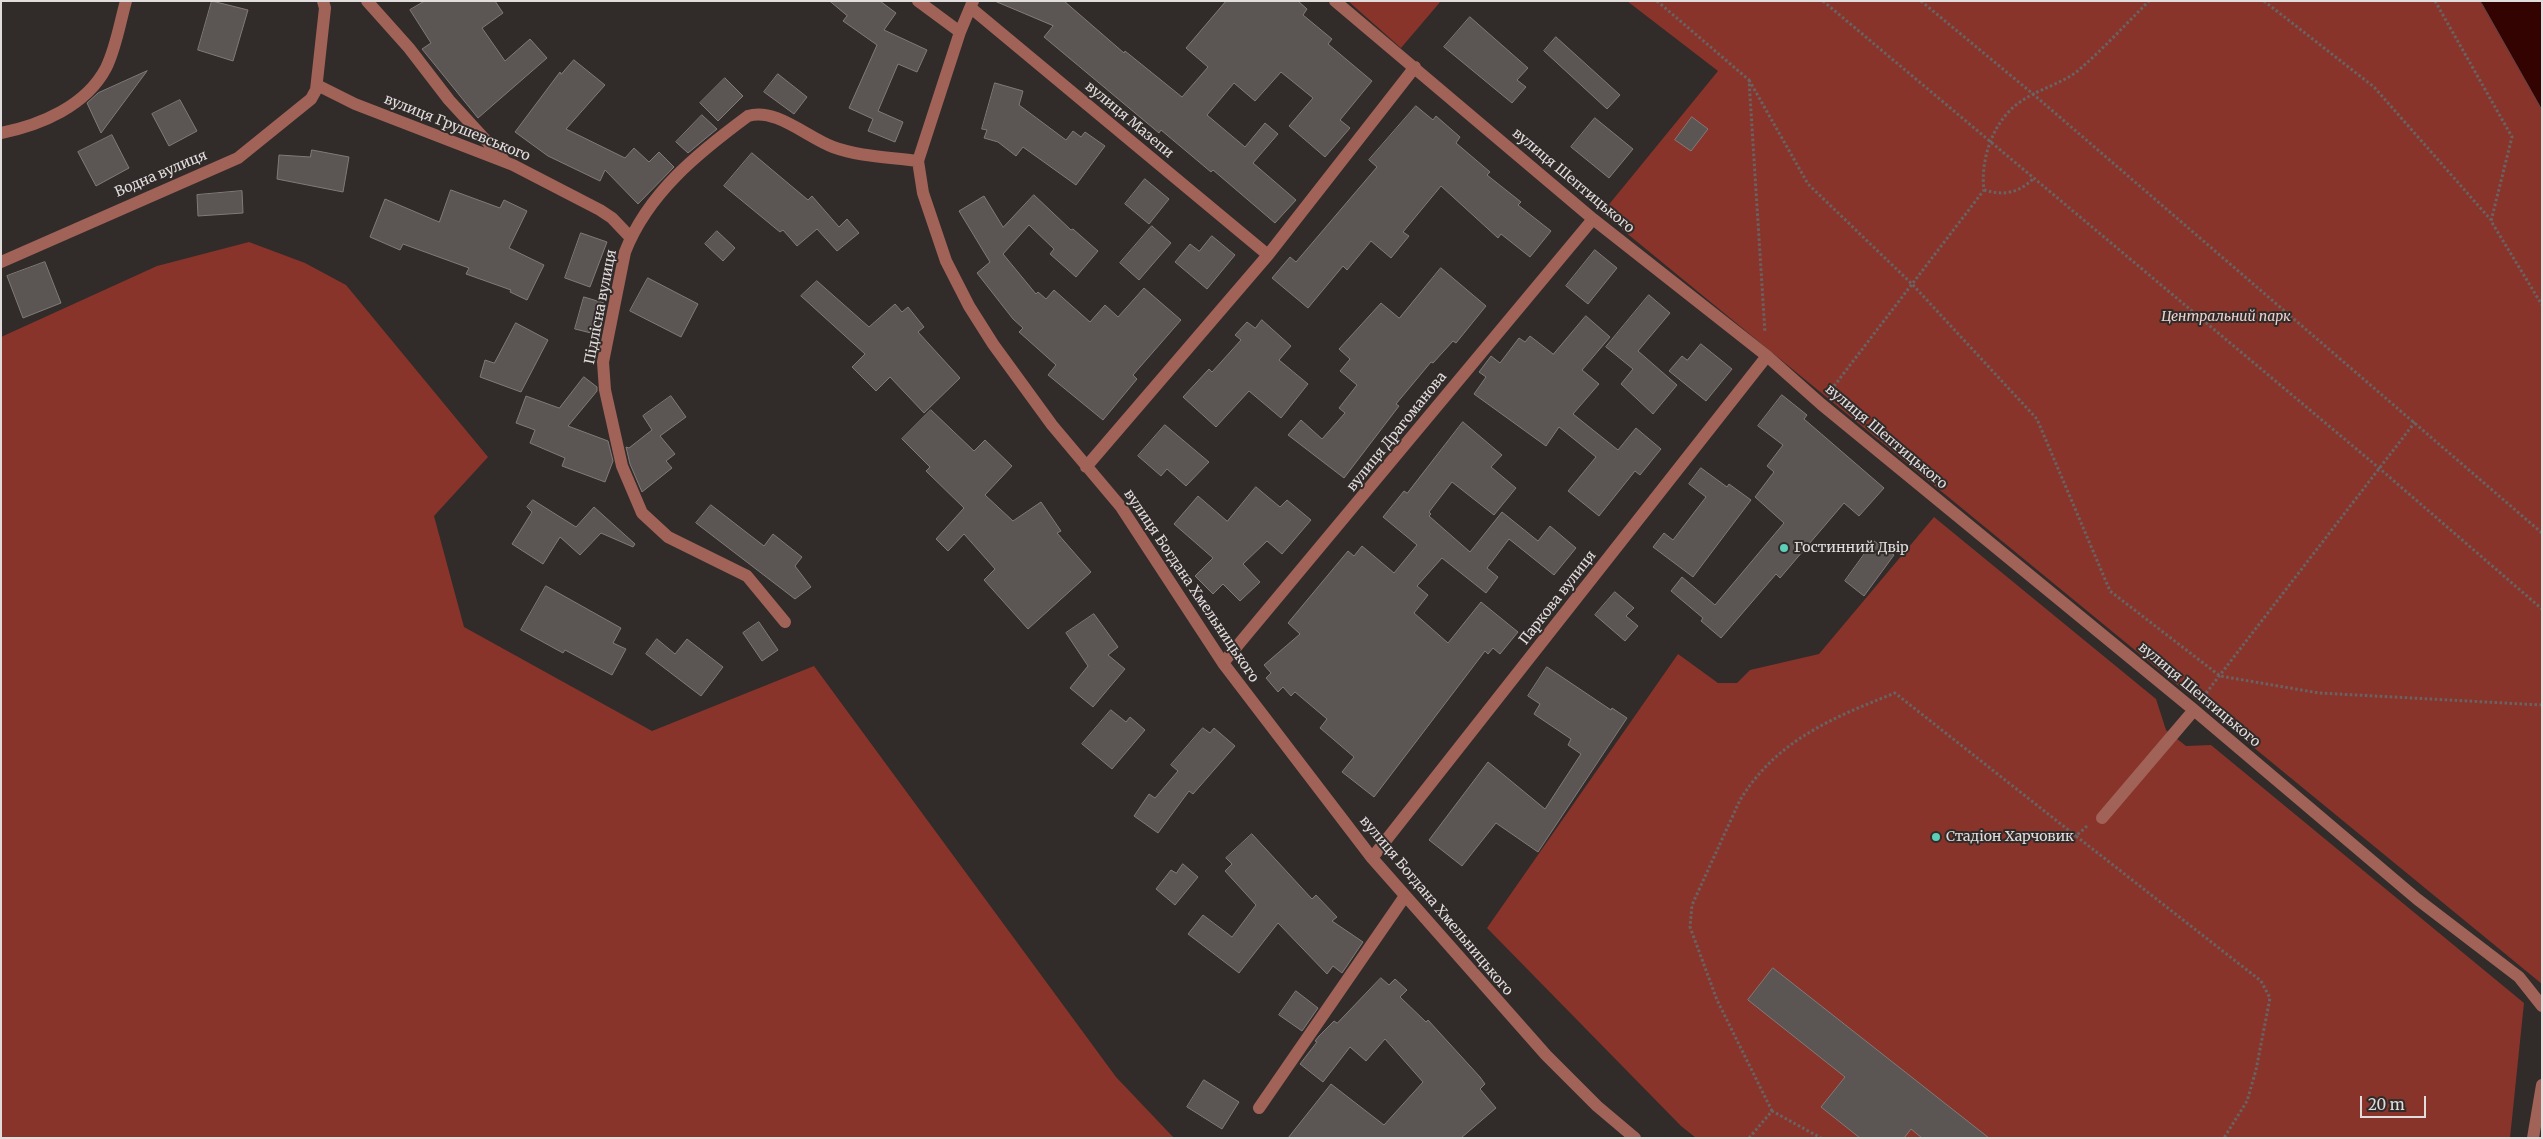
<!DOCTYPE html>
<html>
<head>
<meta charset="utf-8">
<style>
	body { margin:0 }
	#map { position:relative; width:2543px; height:1139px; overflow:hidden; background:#312b2a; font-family:Merriweather,serif }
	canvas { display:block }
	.frame { position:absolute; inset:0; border:2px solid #e1dddd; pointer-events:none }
	.scale { position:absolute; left:2360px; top:1096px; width:66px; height:22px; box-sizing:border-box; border:2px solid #e1dddd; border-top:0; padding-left:6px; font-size:15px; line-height:18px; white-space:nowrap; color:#e1dddd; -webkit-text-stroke:4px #312b2a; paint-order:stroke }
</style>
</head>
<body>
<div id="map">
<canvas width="2543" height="1139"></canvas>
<div class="frame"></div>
<div class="scale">20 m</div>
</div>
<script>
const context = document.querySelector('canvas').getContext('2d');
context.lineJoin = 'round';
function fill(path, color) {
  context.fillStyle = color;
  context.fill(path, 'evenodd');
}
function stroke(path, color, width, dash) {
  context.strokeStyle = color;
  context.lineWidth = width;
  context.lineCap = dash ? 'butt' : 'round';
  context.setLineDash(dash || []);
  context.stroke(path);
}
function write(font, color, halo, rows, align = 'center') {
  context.font = font + ' Merriweather,serif';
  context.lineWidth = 4;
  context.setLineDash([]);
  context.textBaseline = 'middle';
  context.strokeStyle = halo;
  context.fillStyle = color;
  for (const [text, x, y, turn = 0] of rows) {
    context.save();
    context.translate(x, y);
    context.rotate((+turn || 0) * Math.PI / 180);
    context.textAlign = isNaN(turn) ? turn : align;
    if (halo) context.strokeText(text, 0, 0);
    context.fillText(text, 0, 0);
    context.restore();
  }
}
fill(new Path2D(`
	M1348,1H1441L1401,48Z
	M1627,1H2480L2542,110V984L1602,213L1718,71Z
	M249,242L305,263L346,285L488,457L434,516L464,627L652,731L814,666L1116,1077L1174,1138H1V337L157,266Z
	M1934,517L2156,699L2166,730L2186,746L2211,745L2524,1003L2510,1138H1696L1681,1126L1487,928L1678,654L1718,683H1737L1750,670L1819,654Z`), '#88342a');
const water = new Path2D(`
	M2480,1H2542V110L2482,4Z`);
fill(water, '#330302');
stroke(water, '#674444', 1);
const building = new Path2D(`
	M212,1L248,10L233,61L198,50Z
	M425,1H495L503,13L482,28L505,61L530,39L547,58L478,118L422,49L431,43L410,10Z
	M830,1H880L896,13L884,30L927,50L917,72L898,64L878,111L903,122L895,142L868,131L873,119L849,108L877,45L843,21L847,16Z
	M995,1H1064L1124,53L1125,51L1182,97L1208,67L1186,48L1226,1H1298L1307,9L1303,15L1332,39L1328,44L1372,81L1340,120L1350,128L1325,157L1289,126L1313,98L1281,72L1255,101L1234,83L1207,115L1245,147L1265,123L1278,134L1253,163L1296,200L1275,223L1213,170L1211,172L1161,130L1159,133L1044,37L1053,26Z
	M1470,17L1528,68L1517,80L1526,87L1512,103L1444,47Z
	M1556,37L1620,95L1607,109L1544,51Z
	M574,60L605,85L566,129L625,158L634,148L649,162L659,152L674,167L638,204L605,170L600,181L548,156L515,132L560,72L561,74Z
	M147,71L101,133L87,103L98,93Z
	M778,74L807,97L794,114L764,92Z
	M725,78L743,96L718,121L700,103Z
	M995,83L1023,91L1019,105L1066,140L1073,131L1081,137L1085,132L1105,146L1076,185L1023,147L1016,156L998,142L984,138L987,130L982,129Z
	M180,100L197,131L169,146L152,114Z
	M1416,106L1433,120L1436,116L1460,137L1456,143L1490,172L1487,175L1521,202L1518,205L1551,231L1530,257L1501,234L1498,238L1441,186L1403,232L1409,236L1391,258L1371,241L1347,270L1343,266L1308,308L1272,278L1290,257L1296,262L1377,167L1369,160Z
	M702,115L717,129L688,153L676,142Z
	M1692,117L1708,129L1691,151L1675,140Z
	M1595,118L1633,149L1609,178L1571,147Z
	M112,135L129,168L96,186L78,152Z
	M312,150L349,157L343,192L277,179L279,155L310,157Z
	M752,153L808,200L812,196L839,227L847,219L859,233L837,251L817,229L797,246L783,230L780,232L724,186Z
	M1145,179L1169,199L1149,224L1125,204Z
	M451,190L500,208L504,200L527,211L509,248L544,265L527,300L510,292L511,290L466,274L469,268L403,244L400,250L370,237L385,199L439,222Z
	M242,191L243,213L198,216L197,195Z
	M1034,195L1071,230L1073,229L1098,251L1076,277L1050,254L1054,249L1029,225L1003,254L1036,294L1038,292L1046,299L1054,290L1090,322L1105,305L1118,317L1144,288L1181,320L1133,375L1137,379L1103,420L1048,375L1056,365L1019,332L1023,328L1013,319L977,273L990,262L959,211L984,196L1003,227Z
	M1152,226L1171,243L1139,280L1120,263Z
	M717,231L735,248L723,261L705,244Z
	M581,233L607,242L590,287L565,278Z
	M1212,236L1235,255L1207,289L1175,262L1190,244L1199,251Z
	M1595,250L1617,268L1588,304L1566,286Z
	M45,262L61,303L23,318L7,276Z
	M1441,268L1486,306L1456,343L1453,341L1433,363L1431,362L1396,404L1399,406L1344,478L1288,435L1301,420L1322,439L1345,413L1339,408L1357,385L1340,371L1350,359L1339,349L1381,303L1399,318Z
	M648,278L698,304L681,337L630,311Z
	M817,281L869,327L895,304L902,312L908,307L924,327L918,332L960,378L924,413L890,377L876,391L852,367L865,354L801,296Z
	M1649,295L1670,313L1638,351L1677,385L1653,414L1621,384L1633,369L1606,347Z
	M584,297L604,303L595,334L575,329Z
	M1586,316L1610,337L1582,370L1599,384L1573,414L1618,450L1636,428L1661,449L1640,475L1635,471L1599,516L1568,491L1596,457L1559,427L1546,446L1474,394L1486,377L1479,372L1491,356L1500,363L1519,338L1525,342L1530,336L1553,354Z
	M1262,320L1291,346L1279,360L1308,384L1281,418L1249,391L1216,427L1183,397L1209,369L1212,372L1241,340L1235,335L1247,322L1255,328Z
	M516,323L548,340L521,392L480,377L485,360L494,363Z
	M1701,344L1732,369L1706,401L1669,371L1682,356L1687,360Z
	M584,377L597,387V391L568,426L608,441L613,461L605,482L562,466L565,458L530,443L535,430L516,423L526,396L559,408Z
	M1782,395L1807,415L1804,419L1884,488L1859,516L1844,503L1780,578L1776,574L1721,638L1701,621L1703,618L1671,591L1682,577L1715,605L1784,523L1755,497L1774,472L1767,466L1783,445L1758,426Z
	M671,396L686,417L660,436L675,454L666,461L672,468L642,492L630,464L626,447L629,448L652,430L643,416Z
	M931,410L974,451L985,440L1012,466L985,495L1013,521L1041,502L1061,531L1057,533L1091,572L1028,629L984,580L995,569L964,534L948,551L936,539L964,508L926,471L930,467L902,439Z
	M1463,422L1502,455L1491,467L1516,488L1494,515L1452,482L1429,512L1431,514L1429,516L1470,552L1502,512L1538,541L1550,526L1576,548L1554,575L1509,539L1487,568L1498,577L1486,593L1442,558L1417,586L1428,595L1414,613L1448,643L1481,602L1518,632L1500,654L1493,648L1488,654L1485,651L1374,797L1342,772L1354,757L1320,728L1327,719L1295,692L1291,696L1283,687L1278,692L1266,678L1271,673L1264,665L1300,634L1288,623L1348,551L1354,556L1362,546L1394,573L1417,545L1383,517L1404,491L1407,493Z
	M1165,425L1209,462L1186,486L1167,469L1161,476L1138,456Z
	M1701,468L1727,487L1729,484L1751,500L1693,577L1653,547L1664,533L1673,540L1706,497L1689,484Z
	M1256,487L1280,507L1287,500L1311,520L1282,554L1267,541L1243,564L1260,582L1240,601L1223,584L1213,594L1195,576L1213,558L1174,524L1198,496L1227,521Z
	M533,500L576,527L594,507L635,544L633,547L601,533L580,555L560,537L543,564L512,544L532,512L527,507Z
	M711,505L764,546L773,534L802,557L795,566L811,587L795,599L696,523Z
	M1874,541L1894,555L1864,596L1845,581Z
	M546,586L621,628L613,643L626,649L612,675L565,650L563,653L521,630Z
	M1615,592L1634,608L1626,616L1638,626L1625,641L1595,615Z
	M1094,614L1118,647L1108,655L1125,669L1093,707L1070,688L1088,666L1066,633Z
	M759,622L778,650L762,661L743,633Z
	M657,639L675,654L687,639L723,667L701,696L646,654Z
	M1547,667L1611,710L1612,708L1627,718L1538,852L1496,823L1462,866L1429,840L1488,762L1545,809L1581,754L1568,745L1571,739L1534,714L1540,704L1528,696Z
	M1111,710L1126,722L1130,717L1145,730L1112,769L1082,744Z
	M1203,728L1210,733L1214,728L1235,746L1193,794L1189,791L1158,833L1134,816L1149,794L1155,798L1178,771L1171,765Z
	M1252,834L1312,899L1316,895L1337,917L1332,921L1363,942L1342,973L1333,966L1327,974L1278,923L1239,973L1188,934L1203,915L1232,937L1256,905L1225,871L1232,864L1226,858Z
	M1183,864L1198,877L1175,905L1156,889L1171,870L1176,873Z
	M1773,968L1989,1138H1922L1911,1129L1904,1138H1860L1821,1107L1845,1077L1748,1000Z
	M1381,978L1389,985L1395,979L1407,990L1400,997L1426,1022L1428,1020L1480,1077L1485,1084L1480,1089L1496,1108L1461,1138H1288L1331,1084L1384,1125L1423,1082L1385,1039L1366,1061L1350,1047L1323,1082L1300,1064L1317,1042L1315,1041L1319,1036L1334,1021L1337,1023Z
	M1296,991L1318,1008L1302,1031L1279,1015Z
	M1204,1080L1239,1102L1222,1129L1187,1107Z`);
fill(building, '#5b5554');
stroke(building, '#817a79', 1);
stroke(new Path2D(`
	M1657,1L1749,80L1765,333
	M1823,1L2379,468L2542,609
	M1921,1L2033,94L2542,533
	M2264,1L2374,87L2491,220
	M2435,1L2512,137L2491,221L2542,305
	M1749,80L1808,184L1912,284L2037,419L2110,591L2220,676L2319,693L2542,705
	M1984,190C2004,196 2018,193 2033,179
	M1831,390L1984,190C1980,158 1994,118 2023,100C2041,88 2064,83 2080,69C2104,48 2126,24 2149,1
	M2203,697L2415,422
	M2087,826L2076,836L2261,981L2270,998L2256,1070L2247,1101L2224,1138
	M1772,1111L1717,1000L1690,927L1692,905L1740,800C1777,740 1832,718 1895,693L2076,836
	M1749,1138L1772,1111L1821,1138`), '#696363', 3, [2.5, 2.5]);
stroke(new Path2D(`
	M367,1L409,48L449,100L503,159
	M918,1L960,32
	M973,1L960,32L918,161L923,193L946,261L969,306L993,344L1052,425L1121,507L1223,663L1372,858L1546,1055L1597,1106L1635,1138
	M1335,1L1593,219L1767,356L1821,404L2194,710L2417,899L2519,977L2542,1006
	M971,8L1268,255
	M317,85L355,104L513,165L600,210L612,218L631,238
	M1,133C41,125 86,106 106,68C116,48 120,22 126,1
	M1,262L238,158L311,99L316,90L325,8L323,1
	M1086,467L1268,255L1415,67
	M785,622L747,576L668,537L642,513L622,466L605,390L603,362L625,252C648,193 698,153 748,116C775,107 808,138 833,147C860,157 890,157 918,161
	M1223,663L1593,219
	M2102,818L2194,710
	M1372,858L1767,356
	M1259,1108L1405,896
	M2533,1138L2542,1085`), '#a16258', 12);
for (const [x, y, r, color] of [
	[1784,548,5,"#5dceb9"],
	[1936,837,5,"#5dceb9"]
]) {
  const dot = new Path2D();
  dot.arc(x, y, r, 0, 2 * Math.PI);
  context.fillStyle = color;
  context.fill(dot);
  stroke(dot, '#312b2a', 2);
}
write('14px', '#e1dddd', '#312b2a', [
	["вулиця Мазепи",1129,120,40],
	["вулиця Грушевського",457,128,22],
	["Водна вулиця",161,174,-23],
	["вулиця Шептицького",1573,181,40],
	["Підлісна вулиця",601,307,-79],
	["вулиця Драгоманова",1397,432,-51],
	["вулиця Шептицького",1886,437,40],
	["вулиця Богдана Хмельницького",1191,586,56],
	["Паркова вулиця",1558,598,-52],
	["вулиця Шептицького",2199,695,40],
	["вулиця Богдана Хмельницького",1436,906,50]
]);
write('italic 14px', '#edd1cd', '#312b2a', [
	["Центральний парк",2226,317]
]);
write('14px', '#e1dddd', '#312b2a', [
	["Гостинний Двір",1794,548],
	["Стадіон Харчовик",1946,837]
], 'left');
</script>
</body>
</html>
